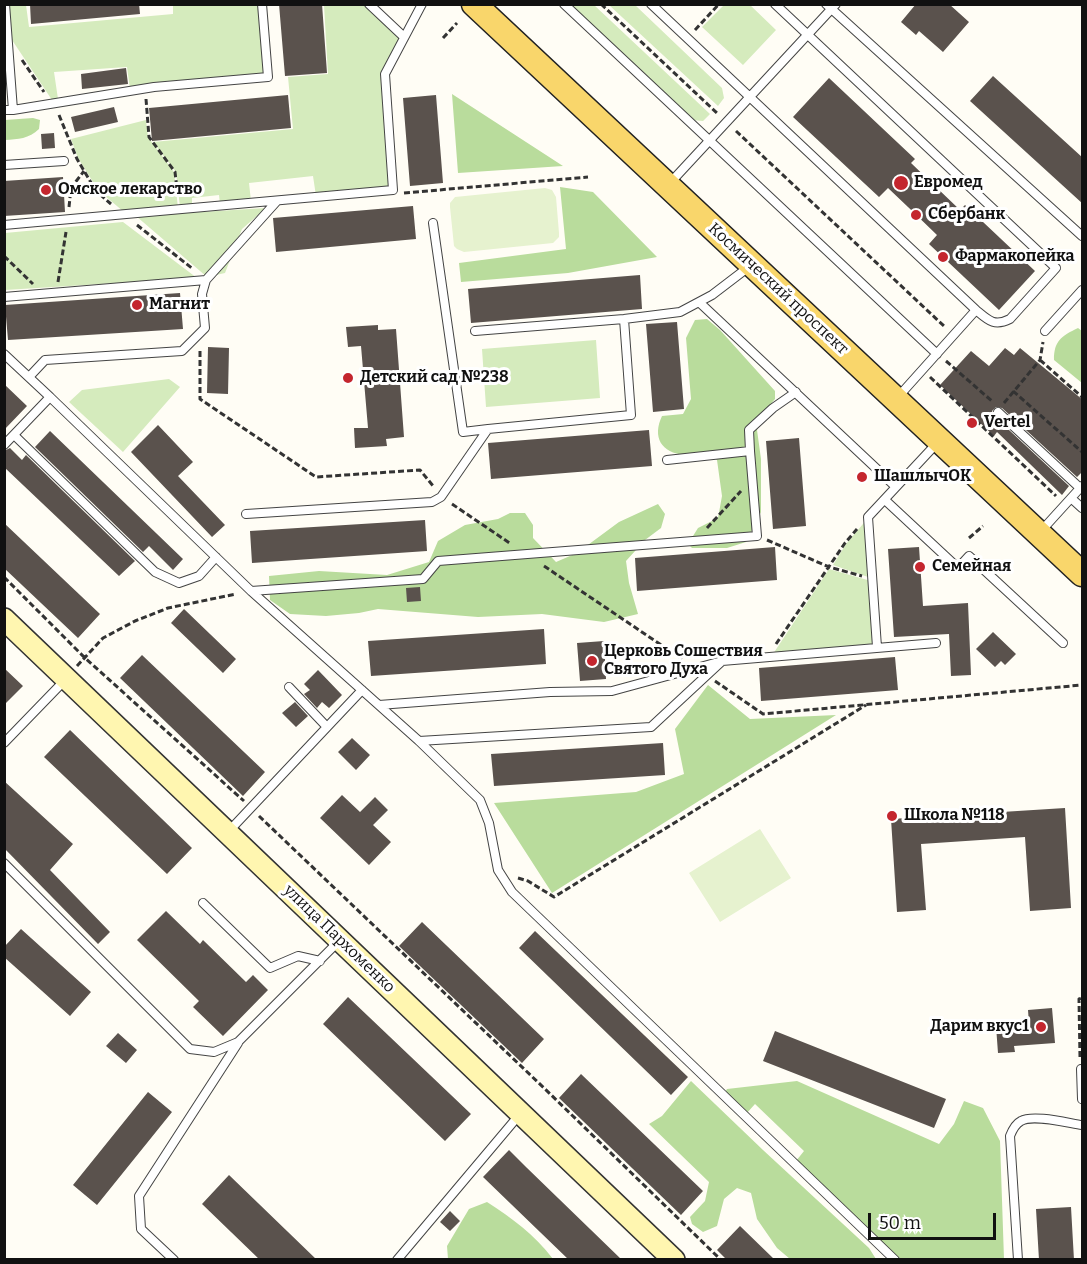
<!DOCTYPE html>
<html>
<head>
<meta charset="utf-8">
<style>
	body { margin:0 }
	#map { position:relative; width:1087px; height:1264px; overflow:hidden; background:#fffdf5; font-family:Bitter,serif }
	canvas { display:block }
	.frame { position:absolute; inset:0; border:6px solid #111; pointer-events:none }
	.scale { position:absolute; left:868px; top:1213px; width:128px; height:27px; box-sizing:border-box; border:3px solid #111; border-top:0; padding-left:8px; font-size:18px; line-height:21px; white-space:nowrap; color:#111; -webkit-text-stroke:4px #fff; paint-order:stroke }
</style>
</head>
<body>
<div id="map">
<canvas width="1087" height="1264"></canvas>
<div class="frame"></div>
<div class="scale">50 m</div>
</div>
<script>
const context = document.querySelector('canvas').getContext('2d');
context.lineJoin = 'round';
function fill(path, color) {
  context.fillStyle = color;
  context.fill(path, 'evenodd');
}
function stroke(path, color, width, dash) {
  context.strokeStyle = color;
  context.lineWidth = width;
  context.lineCap = dash ? 'butt' : 'round';
  context.setLineDash(dash || []);
  context.stroke(path);
}
function write(font, color, halo, rows, align = 'center') {
  context.font = font + ' Bitter,serif';
  context.lineWidth = 6;
  context.setLineDash([]);
  context.textBaseline = 'middle';
  context.strokeStyle = halo;
  context.fillStyle = color;
  for (const [text, x, y, turn = 0] of rows) {
    context.save();
    context.translate(x, y);
    context.rotate((+turn || 0) * Math.PI / 180);
    context.textAlign = isNaN(turn) ? turn : align;
    if (halo) context.strokeText(text, 0, 0);
    context.fillText(text, 0, 0);
    context.restore();
  }
}
fill(new Path2D(`
	M749,4L776,30L743,65L702,27L724,5Z
	M8,5H26L29,27L173,14V5H259L267,75L130,89L127,67L54,72L58,99L52,100L10,37Z
	M324,5H366L401,38L383,72L392,189L316,196L313,176L249,183L251,201L220,204L219,195L192,198V206L180,207L176,172L153,142L293,129L288,77L328,74Z
	M569,5H594L710,114L703,121L692,120Z
	M609,5H635L722,88L724,98L718,106Z
	M146,120L148,137L174,172L178,208L124,212L98,190L78,158L71,139Z
	M266,208L242,229L225,273L207,277L136,216Z
	M123,222L197,278L5,290V233Z
	M596,340L600,398L486,407L482,349Z
	M169,379L180,387L123,452L69,402L82,390Z
	M868,518L871,578L833,565L846,544Z
	M829,569L871,581L873,644L773,654Z`), '#d5ebbd');
fill(new Path2D(`
	M452,94L563,166L458,173Z
	M33,118L40,120L39,129C29,139 18,139 5,140V120Z
	M560,187L593,192L657,257L568,273L461,282L459,263L566,249Z
	M707,319L720,330L775,391V399L764,412L757,430L761,459V512L746,542L727,548H692L688,544L698,528L718,518L722,496L717,460C714,458 708,454 704,454C698,453 691,456 685,455C661,453 652,437 662,416L683,414L691,399L686,338L695,320Z
	M1078,328L1082,331V383L1054,360C1054,341 1061,336 1078,328Z
	M658,504L665,514L661,528L645,540L626,561L629,583L638,614L604,622L542,614L478,617L378,609L359,613L326,616L290,614L270,600L269,576L319,571L387,575L429,562L438,541L465,525L498,519L510,513H525L533,525V538L556,562L577,553L619,522Z
	M708,685L750,719L836,715L552,893L494,803L636,792L684,774L675,729Z
	M691,1081L763,1150L869,1248L876,1259H790L777,1248L757,1219L751,1193L737,1188L724,1199L717,1226L703,1232L692,1224L690,1217L705,1201L709,1182L649,1124L662,1116Z
	M797,1081L939,1144L954,1124L964,1101L983,1108L1000,1141L1004,1259H900L796,1161L804,1151L755,1104L746,1114L724,1094L727,1089Z
	M487,1202C513,1219 534,1234 553,1259H448L447,1246L469,1209Z`), '#b9dc9c');
fill(new Path2D(`
	M545,188L552,190L556,197L559,233V237L553,243L464,252L457,249L454,246L450,207V203L455,197Z
	M760,829L791,878L720,922L689,873Z`), '#e6f2cf');
fill(new Path2D(`
	M30,4H139L140,14L31,24Z
	M279,4H322L327,73L285,76Z
	M916,4H949L969,22L943,52L919,31L916,35L901,22Z
	M126,68L128,84L82,89L81,74Z
	M993,76L1083,158V204L970,101Z
	M829,78L915,159L911,163L960,210L965,205L1035,271L999,310L929,244L937,235L908,207L888,188L879,197L793,117Z
	M288,95L291,128L152,141L149,108Z
	M436,95L443,183L410,186L403,98Z
	M114,107L118,122L75,132L71,117Z
	M54,133L55,148L42,149L41,134Z
	M63,177L65,212L4,216V181Z
	M413,206L416,239L276,252L273,218Z
	M640,275L642,309L471,323L468,289Z
	M180,293L183,329L8,340L5,305Z
	M677,322L684,409L653,412L646,324Z
	M378,325V330L396,329L404,437L386,439L387,446L355,448L354,428H368L361,346L348,347L346,327Z
	M208,347L229,348L228,394L207,393Z
	M1005,348L1014,355L1020,348L1083,400V471L1077,477L1002,408L996,407L992,411L994,416L1069,486L1062,495L997,432L994,436L940,385L971,351L989,366Z
	M4,384L27,406L4,430Z
	M158,425L193,462L178,476L225,525L212,537L131,452Z
	M649,430L652,466L491,479L488,443Z
	M50,431L183,559L173,570L149,546L143,552L35,447Z
	M799,438L806,526L773,529L766,441Z
	M10,448L22,460L26,455L135,561L119,576L4,467V451Z
	M425,520L427,551L252,563L250,531Z
	M4,523L100,614L78,638L4,568Z
	M775,547L777,580L637,591L635,558Z
	M919,547L923,606L968,603L971,675L951,676L949,634L894,637L888,549Z
	M420,587L421,601L407,602L406,588Z
	M184,609L236,659L223,673L171,623Z
	M544,629L546,664L371,676L368,641Z
	M993,632L1016,654L1005,665L1001,661L995,667L976,649Z
	M604,641L606,679L580,681L577,643Z
	M142,655L265,772L243,796L120,678Z
	M895,657L898,690L761,701L759,668Z
	M4,668L23,686L4,705Z
	M318,670L342,695L329,708L322,702L317,708L304,694L310,690L304,684Z
	M295,702L308,716L296,727L282,713Z
	M70,730L192,848L167,874L44,757Z
	M352,738L370,755L356,770L338,752Z
	M663,743L665,775L494,786L491,754Z
	M4,781L73,844L50,870L110,932L98,944L4,848Z
	M342,795L360,812L375,797L388,810L373,825L391,842L369,865L320,818Z
	M1065,808L1071,908L1030,911L1025,837L921,844L926,910L897,912L891,819Z
	M166,911L200,944L203,940L246,982L253,975L268,990L223,1036L193,1007L199,1001L137,940Z
	M422,922L544,1039L522,1063L399,946Z
	M21,929L91,992L70,1016L4,957V947Z
	M535,931L688,1077L671,1095L519,948Z
	M348,997L471,1114L445,1141L323,1024Z
	M1052,1008L1055,1043L1014,1046L1015,1052L998,1053L996,1026L1029,1024L1028,1010Z
	M775,1031L946,1099L934,1128L763,1061Z
	M118,1033L137,1050L126,1063L106,1046Z
	M581,1074L703,1191L681,1215L559,1098Z
	M148,1092L172,1112L97,1205L73,1185Z
	M509,1150L526,1167L622,1260H569L483,1177Z
	M229,1175L317,1260H260L202,1204Z
	M1071,1207L1074,1260H1039L1036,1209Z
	M450,1211L460,1221L450,1231L440,1222Z
	M740,1226L775,1260H727L717,1250Z`), '#5a524d');
const lane = new Path2D(`
	M369,4L404,37
	M564,4L937,354
	M651,4L976,310
	M775,4L1056,268L1010,319C994,327 988,320 976,310L898,397
	M826,4L1082,236
	M4,110H13L5,4
	M13,110L154,87L268,77L262,4
	M4,165L64,161
	M670,183L836,4
	M433,223L463,432L488,429
	M4,225L393,190L385,74L422,4
	M4,297L206,280
	M699,302L896,487
	M475,331L624,319L680,312L712,295L750,266
	M1045,331L1082,290
	M4,354L50,397L4,445
	M29,377L45,360L182,351L205,328L202,294L206,280L277,201
	M50,397L251,591L419,741L480,800L489,823L498,870L512,892L895,1260
	M998,412L1080,488
	M14,435L155,572L179,583L199,576L216,557
	M667,460L750,451L749,430L773,408L796,392
	M1071,498L1082,508
	M885,500L958,568L969,556L1063,643
	M246,514L432,502L441,497L488,429L631,415L624,319
	M1042,530L1082,486
	M251,591L423,579L438,561L757,536L750,451
	M877,647L868,517L938,442
	M289,687L327,727
	M379,705L550,692L612,691L722,661L936,643
	M419,741L651,727L721,662
	M4,743L66,679
	M229,831L362,690
	M4,863L190,1049L214,1052L238,1042L339,941
	M203,903L270,968L298,956L320,961
	M1082,1069H1081L1082,1099
	M174,1260L141,1229L139,1196L238,1043
	M397,1260L520,1114
	M1018,1260L1010,1136C1012,1131 1015,1124 1021,1121C1033,1114 1068,1123 1082,1125`);
const secondary = new Path2D(`
	M4,619L674,1260`);
const primary = new Path2D(`
	M474,4L1082,574`);
stroke(lane, '#444', 10);
stroke(secondary, '#333', 24);
stroke(primary, '#222', 27);
stroke(new Path2D(`
	M601,4L718,114
	M695,30L719,4
	M443,38L457,23
	M22,60L44,92
	M146,99L149,137L175,172L178,198
	M59,115L77,159L96,191L111,204
	M736,131L945,327
	M404,193L588,177
	M69,207L71,188L84,171
	M137,225L193,269
	M4,256L33,284
	M58,282L66,232
	M200,351V399L316,477L420,470L434,487
	M1040,360L1082,397
	M946,361L993,402
	M930,377L1056,496
	M1013,391L1082,452
	M1004,403L1040,360L1043,342
	M452,504L511,544
	M707,528L741,491
	M969,538L983,526
	M767,540L829,567L862,576
	M544,566L682,659
	M4,577L85,658L244,801
	M776,644L845,543L857,529
	M77,666L103,638L135,621L168,608L236,594
	M715,681L763,714L1082,685
	M259,816L544,1088L721,1260
	M518,878L528,881L554,897L866,705
	M1080,1057L1079,999L1082,998`), '#333', 3, [6, 3]);
stroke(lane, '#fff', 8);
stroke(secondary, '#fff6b0', 21);
stroke(primary, '#f9d66b', 24);
for (const [x, y, r, color] of [
	[901,183,8,"#c4262e"],
	[46,190,6,"#c4262e"],
	[916,215,6,"#c4262e"],
	[943,257,6,"#c4262e"],
	[137,305,6,"#c4262e"],
	[348,378,6,"#c4262e"],
	[972,423,6,"#c4262e"],
	[862,477,6,"#c4262e"],
	[920,567,6,"#c4262e"],
	[592,661,6,"#c4262e"],
	[892,816,6,"#c4262e"],
	[1041,1027,6,"#c4262e"]
]) {
  const dot = new Path2D();
  dot.arc(x, y, r, 0, 2 * Math.PI);
  context.fillStyle = color;
  context.fill(dot);
  stroke(dot, '#fff', 2);
}
write('bold 16px', '#111', '#fff', [
	["Евромед",914,183],
	["Омское лекарство",58,190],
	["Сбербанк",928,215],
	["Фармакопейка",955,257],
	["Магнит",149,305],
	["Детский сад №238",360,378],
	["Vertel",984,423],
	["ШашлычОК",874,477],
	["Семейная",932,567],
	["Церковь Сошествия",604,652],
	["Святого Духа",604,670],
	["Школа №118",904,816],
	["Дарим вкус1",1029,1027,"right"]
], 'left');
write('16px', '#111', '#fff', [
	["Космический проспект",778,289,43],
	["улица Пархоменко",339,939,44]
]);
</script>
</body>
</html>
